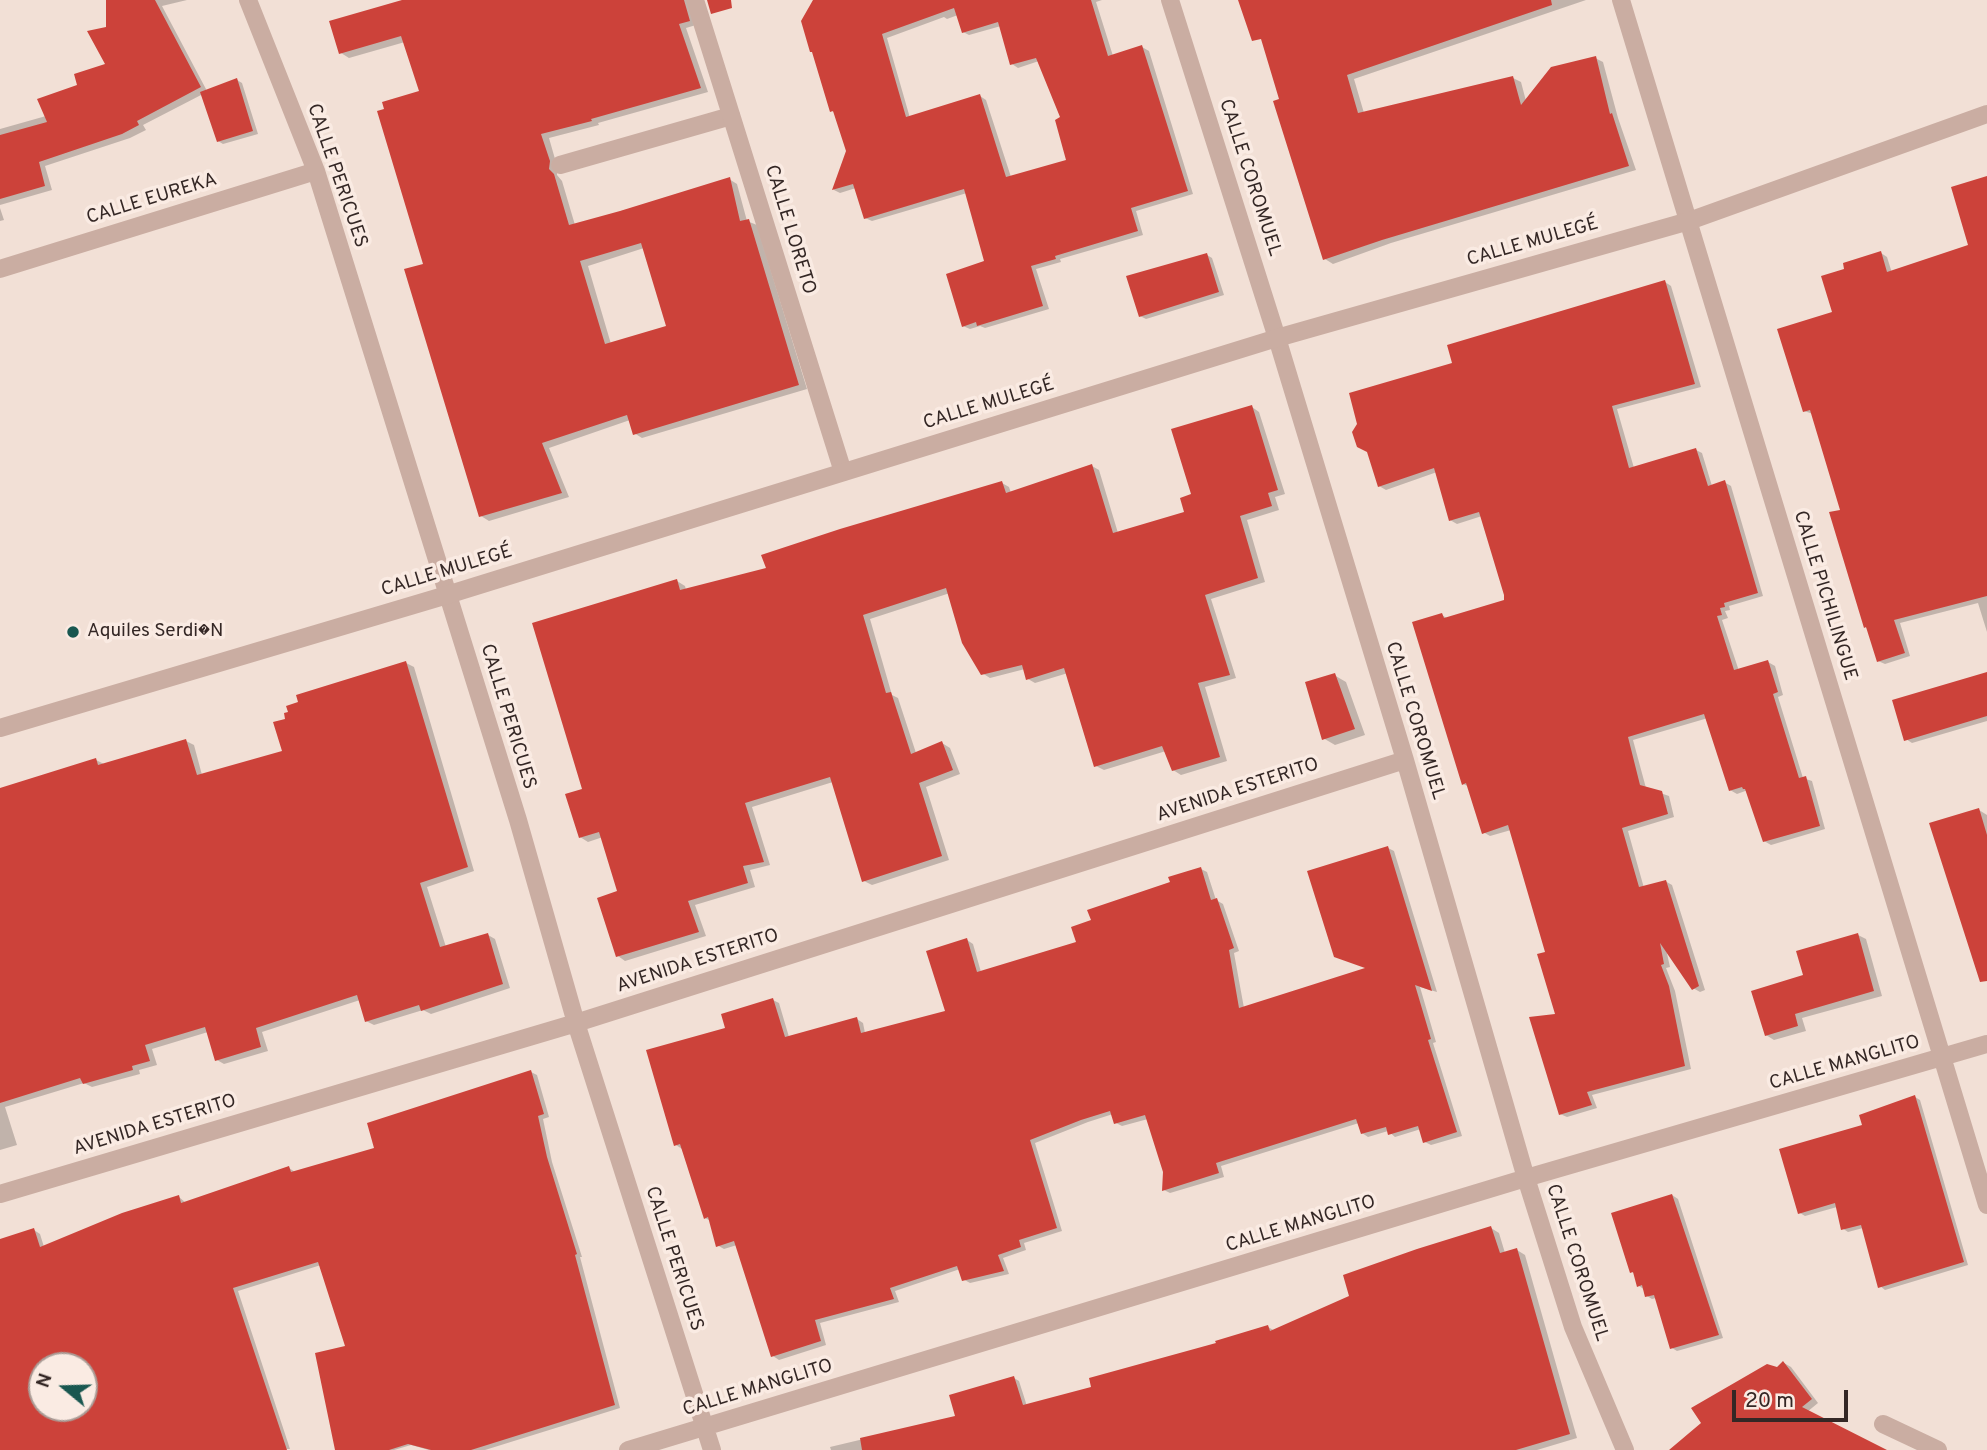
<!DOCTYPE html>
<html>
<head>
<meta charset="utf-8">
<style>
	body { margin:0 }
	#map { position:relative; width:1987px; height:1450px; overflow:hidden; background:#f2e0d6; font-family:Overpass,sans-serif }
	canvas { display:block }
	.north { position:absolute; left:28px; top:1352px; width:70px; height:70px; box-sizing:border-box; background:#faebe3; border:2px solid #ab9d97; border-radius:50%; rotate:289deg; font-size:19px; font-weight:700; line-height:28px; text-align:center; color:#342725 }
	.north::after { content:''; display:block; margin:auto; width:24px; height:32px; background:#195750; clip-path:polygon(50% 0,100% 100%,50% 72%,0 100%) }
	.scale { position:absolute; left:1732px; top:1390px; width:116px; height:32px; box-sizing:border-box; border:4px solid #342725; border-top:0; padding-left:9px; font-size:21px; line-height:24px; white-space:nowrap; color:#342725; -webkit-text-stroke:5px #faebe3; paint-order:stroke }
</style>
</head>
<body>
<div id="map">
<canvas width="1987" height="1450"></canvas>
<div class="north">N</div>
<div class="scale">20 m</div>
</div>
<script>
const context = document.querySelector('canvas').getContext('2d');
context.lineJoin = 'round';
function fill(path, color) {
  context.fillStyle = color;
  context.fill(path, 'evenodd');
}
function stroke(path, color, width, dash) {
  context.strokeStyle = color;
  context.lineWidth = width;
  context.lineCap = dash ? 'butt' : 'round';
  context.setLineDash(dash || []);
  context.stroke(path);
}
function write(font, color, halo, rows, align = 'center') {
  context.font = font + ' Overpass,sans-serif';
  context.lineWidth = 7;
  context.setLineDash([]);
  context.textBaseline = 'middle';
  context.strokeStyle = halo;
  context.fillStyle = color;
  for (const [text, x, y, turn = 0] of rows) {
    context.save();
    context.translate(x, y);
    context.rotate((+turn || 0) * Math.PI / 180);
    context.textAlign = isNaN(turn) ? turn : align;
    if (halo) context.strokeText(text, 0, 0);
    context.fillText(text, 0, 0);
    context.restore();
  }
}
fill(new Path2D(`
	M108,0H187L162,6L207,91L237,80L242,83L258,134L223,144L218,141L203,94L143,125L146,130L130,138L45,166L52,190L0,205V129L46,116L108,65Z
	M423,0H688L696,25L686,28L708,92L598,123L599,125L549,138L557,166V175L562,181L575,225L729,179L737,184L747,221L757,225L807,389L642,438L634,433L630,420L549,448L569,497L489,521L481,516L425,265L421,93L405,42L349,58L341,53ZM644,248L668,327L611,344L588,266Z
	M815,0H1102L1096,2L1113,56L1142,47L1149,51L1193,194L1136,211L1143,235L1060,259L1061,262L1036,269L1049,309L985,328L980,326L970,329L963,326L986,262L967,193L872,221L865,218L856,188L840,193L834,190L847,151L835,113L832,111ZM958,15L963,32L969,35L1001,26L1012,64L1018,68L1039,61L1062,118L1068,161L1011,177L986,100L980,96L910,118L887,38L944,17L947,19Z
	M1298,0H1586L1354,79L1364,113L1513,78L1521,82L1526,101L1595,58L1603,62L1618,118L1636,170L1391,243L1333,264L1325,259L1281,100Z
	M1987,178V632L1978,603L1900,623L1910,656L1885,664L1878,661L1868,629L1865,627L1842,512L1813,414L1804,411L1847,270L1881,253L1887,257L1892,273L1970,246Z
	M0,208L4,220L0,221Z
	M1207,255L1212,258L1224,295L1146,319L1140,316Z
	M1665,282L1671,286L1701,387L1617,409L1634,468L1696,450L1702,453L1712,486L1724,482L1731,486L1763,596L1729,606L1730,610L1725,611L1728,618L1722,620L1739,671L1768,662L1775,666L1783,695L1778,697L1803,778L1812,781L1825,829L1771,845L1764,841L1748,790L1737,794L1730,790L1708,718L1633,740L1646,788L1669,796L1674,817L1628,831L1644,888L1665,881L1672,885L1705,990L1700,992L1693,988L1666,949L1670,967L1666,968L1675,991L1691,1069L1592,1095L1597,1108L1567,1117L1560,1114L1557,1015L1547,953L1511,830L1490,836L1483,832L1470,787L1463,784L1442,615L1448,619L1507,601L1482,516L1457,524L1450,520L1437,472L1386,490L1379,486L1454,364Z
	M1252,407L1259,412L1285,494L1275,497L1279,510L1247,520L1265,582L1211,599L1236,678L1205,687L1227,761L1181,775L1173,770L1166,751L1104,770L1096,766L1068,673L1035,683L1028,679L1025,669L990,678L982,673L950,593L870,619L892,695L898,698L916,753L942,743L950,748L960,774L926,787L949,860L872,885L864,881L833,782L752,807L770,865L750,870L755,887L695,905L706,936L625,961L618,956L619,892L603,837L588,842L580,837L584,790L677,581L685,586L686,590L768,570L1002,483L1009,487L1011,493L1092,466L1099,470L1118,533L1187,513L1193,496Z
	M406,663L414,667L474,871L427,887L446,947L488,935L495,939L510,988L431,1014L423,1010L374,1025L366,1021L360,1000L262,1032L268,1051L224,1064L217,1060L208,1032L152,1049L157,1065L139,1070L140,1074L92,1087L84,1083L5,1107L17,1145L0,1150V790L96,760L104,764L186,741L194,745L202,775L285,753Z
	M1987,673V721L1912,743L1906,739Z
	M1334,675L1346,682L1365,735L1335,745L1323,738Z
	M1979,810L1987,815V959Z
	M1388,848L1394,851L1437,992L1420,987L1436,1042L1433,1043L1462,1136L1431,1145L1425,1142L1421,1129L1395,1137L1388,1131L1368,1137L1362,1133L1359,1123L1221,1166L1224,1177L1170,1193L1164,1190L1165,1172L1148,1119L1122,1126L1116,1123L1113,1114L1088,1122L1035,1143L1062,1231L1024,1243L1026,1250L1003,1258L1009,1274L970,1283L963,1279L960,1269L895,1291L899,1302L820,1323L826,1345L779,1360L773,1356L737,1245L724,1249L717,1245L711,1221L705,1218L682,1149L676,1145L728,1029L773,1000L779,1003L789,1037L857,1019L863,1023L865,1033L947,1012L967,940L973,944L981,972L1079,943L1093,921L1201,869L1207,872L1216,900L1223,904L1239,951L1234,953L1244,1008L1368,969Z
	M1858,935L1866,939L1882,996L1802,1018L1806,1031L1774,1040L1766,1035L1805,977Z
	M531,1072L537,1075L549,1117L543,1119L552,1162L582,1257H580L620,1408L485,1450H429L411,1445L394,1450H340L347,1347L321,1265L238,1291L290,1449L0,1450V1241L34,1230L40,1234L44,1247L179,1197L186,1203L289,1168L295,1172L377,1150ZM42,1366H84V1408H42Z
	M1915,1097L1920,1100L1968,1265L1885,1290L1880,1286L1863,1228L1848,1232L1842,1228L1837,1207L1805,1216L1800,1213L1864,1126Z
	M1672,1195L1678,1199L1723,1338L1677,1351L1672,1348L1656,1298L1652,1299L1647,1296L1645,1290L1639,1286L1635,1274L1632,1272Z
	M1491,1228L1499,1233L1505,1253L1517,1250L1525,1255L1577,1438L1537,1450H1069L1094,1389L1268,1327L1275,1331L1351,1297Z
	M1784,1363L1791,1367L1818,1403L1807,1412L1883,1450H1672Z
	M1014,1378L1019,1381L1032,1422L963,1436Z
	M935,1422L950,1450H831L830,1447Z`), '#0003');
fill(new Path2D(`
	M106,0H155L201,87L137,121L139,125L122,134L39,162L45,186L0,199V135L47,122L37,99L77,85L74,74L105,64L87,31L106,27Z
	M402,0H684L690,21L679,24L701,88L591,119L592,121L541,134L550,161L549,169L554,174L569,225L620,211L730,177L740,221L749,219L799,385L633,435L627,415L542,443L562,493L479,517L404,269L423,264L377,111L384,109L382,102L419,91L401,36L339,54L329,21ZM641,243L666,326L605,344L580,261Z
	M707,0H731L732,8L711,14Z
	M813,0H1091L1108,56L1142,45L1188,191L1131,208L1138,231L1055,256L1056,259L1031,266L1043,306L977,326L976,322L962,327L946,274L984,261L964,189L864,219L853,184L832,190L846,151L833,111L830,112L812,52H810L801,21ZM954,8L962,33L998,22L1010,65L1036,58L1060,117L1055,120L1066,160L1006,177L980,94L906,117L882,34Z
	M1238,0H1551L1552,5L1347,75L1358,113L1513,76L1521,105L1551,67L1596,56L1610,114L1612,113L1629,166L1382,240L1323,260L1273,101L1279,99L1261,39L1252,41Z
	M237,78L253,131L217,142L200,92Z
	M1987,176V596L1894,620L1905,653L1877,662L1866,627L1864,628L1829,512L1840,510L1810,410L1803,412L1777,329L1832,312L1821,276L1844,269L1843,263L1881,251L1887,272L1968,245L1951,187Z
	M1207,253L1219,292L1139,317L1126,276Z
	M1665,280L1695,384L1612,406L1629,468L1696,448L1708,486L1725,480L1758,593L1724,603L1725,607L1720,608L1722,615L1717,616L1734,670L1768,660L1778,692L1773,694L1799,778L1806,776L1820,826L1763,842L1745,789H1743L1742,787L1729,791L1704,714L1628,737L1640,785L1662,791L1668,814L1622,828L1639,887L1666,880L1699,986L1692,990L1660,943L1664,964L1661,965L1669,986L1685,1066L1587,1092L1592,1105L1559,1115L1529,1017L1555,1014L1537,954L1545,952L1508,825L1482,834L1466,783L1462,785L1412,622L1442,613L1444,618L1504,600V595L1479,512L1449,521L1434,468L1378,487L1367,452L1357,447L1352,432L1357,424L1349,393L1452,363L1447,345Z
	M1252,405L1278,490L1268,493L1272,506L1240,516L1258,578L1205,595L1230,675L1198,683L1220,757L1172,771L1162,746L1094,767L1064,668L1026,680L1022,665L981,675L962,643L946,588L863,615L886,693L891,692L911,754L942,741L953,770L919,783L942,856L862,882L830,777L745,803L764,862L743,866L748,883L688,901L699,932L616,957L597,898L617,891L599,832L579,838L565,794L582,789L532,623L677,579L680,590L766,568L761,555L840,529L1002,481L1006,493L1092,464L1113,533L1184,512L1180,498L1191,494L1171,429Z
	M406,661L468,867L420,883L440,947L488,933L503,984L421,1011L419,1005L365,1022L357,995L256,1028L261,1047L215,1061L205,1027L145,1045L150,1061L132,1066L133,1070L83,1084L80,1078L0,1103V788L96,758L98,765L186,739L197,775L282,751L273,722L285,719L284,713L288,712L286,706L298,702L296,695Z
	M1987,672V716L1904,741L1892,700Z
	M1335,673L1355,729L1322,740L1305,682Z
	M1979,808L1987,835V981L1980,982L1929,823Z
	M1388,846L1432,991L1415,985L1431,1039L1428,1040L1457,1132L1423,1143L1418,1126L1388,1135L1386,1127L1361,1134L1356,1119L1216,1163L1219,1173L1162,1191L1163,1172L1145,1115L1114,1124L1110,1111L1081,1120L1030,1140L1057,1228L1019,1240L1021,1247L998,1255L1004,1271L962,1281L957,1266L890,1288L894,1299L815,1320L821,1341L771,1357L734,1241L716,1247L708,1217L704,1219L680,1144L674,1146L646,1050L725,1028L721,1014L773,998L785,1037L857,1017L861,1033L945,1011L926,951L967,938L977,972L1076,942L1071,927L1091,920L1087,910L1170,882L1168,877L1201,867L1211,900L1217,898L1234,948L1229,950L1239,1008L1365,968L1334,957L1307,871Z
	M1858,933L1874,991L1795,1014L1798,1026L1765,1036L1751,991L1803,975L1796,951Z
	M531,1070L544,1114L538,1116L547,1157L577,1254L575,1255L615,1405L471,1450H431L408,1444L389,1450H335L315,1353L345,1346L318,1262L233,1288L287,1450H0V1239L34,1228L40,1247L122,1213L179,1195L181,1203L289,1166L291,1172L374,1148L367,1123ZM42,1366H84V1408H42Z
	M1915,1095L1964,1262L1878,1288L1861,1225L1841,1230L1835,1203L1798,1214L1779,1149L1862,1125L1859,1115Z
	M1672,1194L1719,1335L1670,1349L1654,1295L1645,1297L1642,1285L1637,1287L1633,1272L1630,1273L1611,1213Z
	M1491,1226L1500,1253L1517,1248L1570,1434L1516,1450H862L860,1438L955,1416L949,1395L1014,1376L1023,1405L1091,1387L1089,1378L1216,1343L1215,1341L1268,1325L1270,1331L1349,1296L1343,1275L1417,1249Z
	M1783,1361L1812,1399L1802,1407L1887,1450H1669L1701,1423L1691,1408L1767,1364L1777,1367Z`), '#cc423a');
stroke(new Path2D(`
	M560,165L731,116`), '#caada2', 18);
stroke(new Path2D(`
	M248,0L316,171L518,820L576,1023L712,1450
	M695,0L843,472
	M1170,0L1277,338L1405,760L1526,1178L1573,1327L1625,1450
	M1621,0L1987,1205
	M0,269L316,171
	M0,1194L576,1023L1405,760
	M1883,1424L1938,1450
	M628,1450L1526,1178L1987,1044`), '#caada2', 18);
stroke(new Path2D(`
	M0,728L447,595L1277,338L1689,221L1987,114`), '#caada2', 18);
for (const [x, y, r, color] of [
	[73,632,7,"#195750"]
]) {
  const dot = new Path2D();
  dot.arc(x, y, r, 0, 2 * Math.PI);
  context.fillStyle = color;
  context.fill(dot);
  stroke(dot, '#faebe3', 2.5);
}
write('19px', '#342725', '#faebe3', [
	["CALLE PERICUES",336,176,71],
	["CALLE COROMUEL",1249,178,72],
	["CALLE EUREKA",152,200,-17],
	["CALLE LORETO",789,230,73],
	["CALLE MULEGÉ",1533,243,-16],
	["CALLE MULEGÉ",989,405,-17],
	["CALLE MULEGÉ",447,572,-17],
	["CALLE PICHILINGUE",1824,596,73],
	["CALLE PERICUES",507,717,73],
	["CALLE COROMUEL",1414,721,73],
	["AVENIDA ESTERITO",1238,791,-18],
	["AVENIDA ESTERITO",698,962,-18],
	["CALLE MANGLITO",1845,1064,-16],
	["AVENIDA ESTERITO",155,1126,-17],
	["CALLE MANGLITO",1301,1225,-17],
	["CALLE PERICUES",673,1259,72],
	["CALLE COROMUEL",1576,1263,72],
	["CALLE MANGLITO",758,1389,-17]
]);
write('19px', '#342725', '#faebe3', [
	["Aquiles Serdi�N",87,632]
], 'left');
</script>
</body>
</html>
